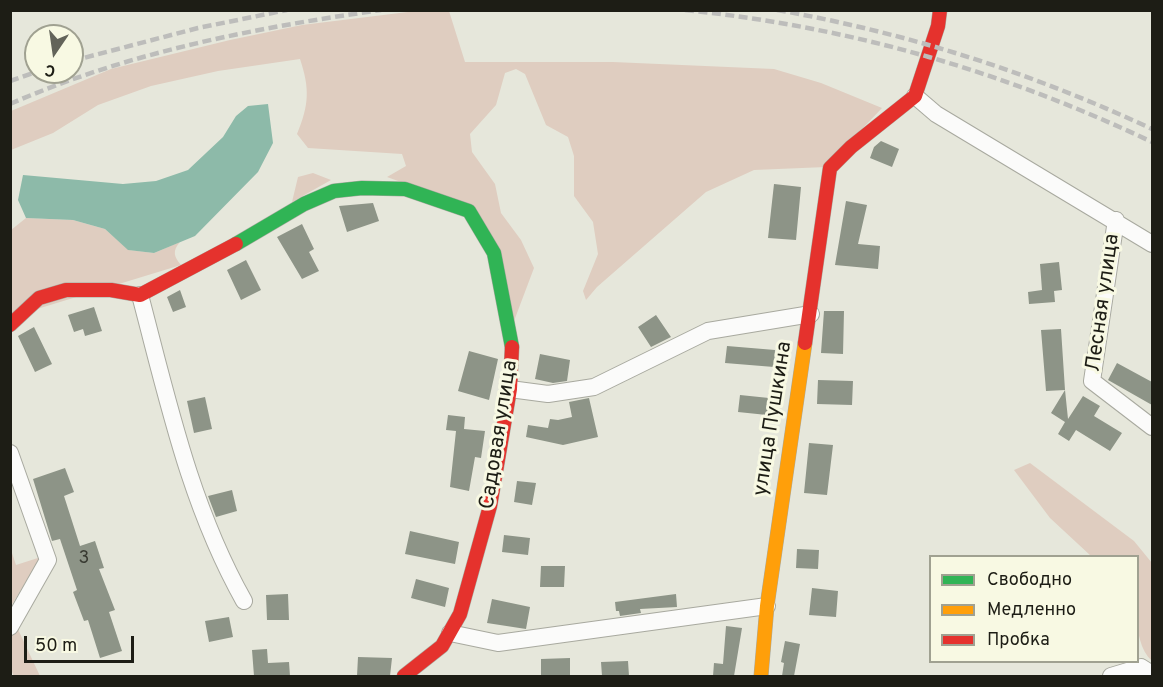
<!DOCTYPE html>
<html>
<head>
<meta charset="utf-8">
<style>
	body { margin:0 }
	#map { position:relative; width:1163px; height:687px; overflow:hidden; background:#e6e7db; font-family:Overpass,sans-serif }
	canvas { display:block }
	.frame { position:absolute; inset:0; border:12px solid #1d1d15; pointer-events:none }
	.legend { position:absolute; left:929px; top:555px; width:210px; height:108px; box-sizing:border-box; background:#f8f9e3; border:2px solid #a0a191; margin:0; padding:8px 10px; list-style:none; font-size:18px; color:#1d1d15 }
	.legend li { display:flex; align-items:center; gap:12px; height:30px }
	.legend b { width:30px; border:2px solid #a0a191 }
	.north { position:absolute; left:24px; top:24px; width:60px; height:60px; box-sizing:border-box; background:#f8f9e3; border:2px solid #a0a191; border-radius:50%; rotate:193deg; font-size:16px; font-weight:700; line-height:24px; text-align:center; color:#1d1d15 }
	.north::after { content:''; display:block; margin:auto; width:21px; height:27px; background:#63645a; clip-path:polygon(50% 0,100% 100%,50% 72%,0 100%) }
	.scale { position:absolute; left:24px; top:636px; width:110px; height:27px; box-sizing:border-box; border:3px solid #1d1d15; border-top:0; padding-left:8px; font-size:18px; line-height:21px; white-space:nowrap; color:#1d1d15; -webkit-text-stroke:4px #f8f9e3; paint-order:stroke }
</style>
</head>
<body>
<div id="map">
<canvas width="1163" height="687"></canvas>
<div class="frame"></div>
<ul class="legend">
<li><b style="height:8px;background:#30b455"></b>Свободно</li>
<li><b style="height:8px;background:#ff9f0a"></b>Медленно</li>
<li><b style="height:8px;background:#e5322d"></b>Пробка</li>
</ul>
<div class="north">С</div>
<div class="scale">50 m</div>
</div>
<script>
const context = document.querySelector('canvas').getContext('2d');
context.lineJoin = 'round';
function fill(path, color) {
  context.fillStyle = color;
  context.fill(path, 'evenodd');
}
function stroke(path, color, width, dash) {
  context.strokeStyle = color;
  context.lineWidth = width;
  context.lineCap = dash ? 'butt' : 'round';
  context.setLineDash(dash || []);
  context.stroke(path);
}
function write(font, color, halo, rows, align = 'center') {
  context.font = font + ' Overpass,sans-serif';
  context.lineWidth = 6;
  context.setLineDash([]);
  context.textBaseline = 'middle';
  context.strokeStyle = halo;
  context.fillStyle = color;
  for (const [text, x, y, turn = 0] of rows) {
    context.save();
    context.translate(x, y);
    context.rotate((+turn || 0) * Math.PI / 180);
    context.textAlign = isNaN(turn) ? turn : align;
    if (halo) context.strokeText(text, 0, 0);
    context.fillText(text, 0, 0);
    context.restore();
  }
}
fill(new Path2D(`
	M424,10L449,11L465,62H613L774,69L821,83L882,108L826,167L754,170L706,192L597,287L586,300L583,291L598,254L593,222L574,196V156L568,137L546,125L525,74L516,69L505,73L496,105L470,134L472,152L495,184L501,213L521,240L534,268L514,321L476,209L387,177L406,166L402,154L308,148L297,134C309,105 310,89 300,59L218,71L151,86L98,105L53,133L11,150V111L111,69L230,40L302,25Z
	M313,173L331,180L292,202L298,177Z
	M26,218L73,220L105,229L129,250L154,253L180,242C172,251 174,257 181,265L11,317V230Z
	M1030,463L1134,541L1152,563V661C1129,640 1138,587 1138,556H1091L1050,518L1014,470Z
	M10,547L16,565L41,557L11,606Z
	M15,623L40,676H14C7,663 8,637 15,623Z`), '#dfcdc0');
fill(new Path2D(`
	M268,104L273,143L258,172L195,236L154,253L128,250L105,229L73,220L26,218L18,200L23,175L123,184L156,181L188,170L223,137L236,116L248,106Z`), '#8dbaa9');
fill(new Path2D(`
	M881,141L899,149L892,167L870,158L874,147Z
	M774,184L801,187L796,240L768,238Z
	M846,201L867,205L858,244L880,246L878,269L835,265Z
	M373,203L379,221L347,232L339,206Z
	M302,224L314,249L309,252L319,271L302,279L277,237Z
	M246,260L261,290L241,300L227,270Z
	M1059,262L1062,290L1054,291L1055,302L1029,304L1028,292L1042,290L1040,264Z
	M180,290L186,307L173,312L167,297Z
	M94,307L102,331L85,336L83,329L74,332L68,315Z
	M824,311H844L843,354L821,353Z
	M656,315L671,337L651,347L638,327Z
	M34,327L52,364L35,372L18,336Z
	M1061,329L1065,390L1046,391L1041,330Z
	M727,346L775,350L774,367L725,363Z
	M469,351L498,359L489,400L458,391Z
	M540,354L570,360L567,381L553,383L535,379Z
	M1117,363L1152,382V405L1108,380Z
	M818,380L853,381L852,405L817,404Z
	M1065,390L1068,419L1083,396L1100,406L1094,416L1122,433L1110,451L1076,430L1069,441L1058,434L1065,422L1051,413Z
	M740,395L769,398L767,415L738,412Z
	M205,397L212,429L194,433L187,401Z
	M589,398L598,437L563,445L526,437L528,425L548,428L550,419L558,420L572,417L569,402Z
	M448,415L465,417L464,429L485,431L481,458L475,457L469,491L450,487L456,431L446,430Z
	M809,443L833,445L827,495L804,493Z
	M65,468L74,492L64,496L80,546L95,541L104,568L99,569L115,610L109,612L122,651L100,658L88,620L84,621L73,592L77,590L60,539L52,541L33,479Z
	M517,481L536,483L532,505L514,502Z
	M232,490L237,511L216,517L208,496Z
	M410,531L459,542L455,564L405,554Z
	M504,535L530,538L528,555L502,552Z
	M797,549L819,550L818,569L796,568Z
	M541,566H565L564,587H540Z
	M416,579L449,588L445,607L411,598Z
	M812,588L838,591L836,617L809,615Z
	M288,594L289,620H267L266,595Z
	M676,594L677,607L640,609L641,613L620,616L619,611H616L615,602Z
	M492,599L530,607L526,629L487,623Z
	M229,617L233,637L209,642L205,621Z
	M726,626L742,628L734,676H713L714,663L723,664Z
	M785,641L800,644L794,676H782L784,663L781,662Z
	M267,649L268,663L289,662L290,676H254L252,650Z
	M358,657L392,658L390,676H357Z
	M570,658V676H541V659Z
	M628,661L629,676H602L601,662Z`), '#8d9487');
const street = new Path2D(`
	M915,96L936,114L1152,244
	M1116,220L1092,381L1152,427
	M140,295C168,401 190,505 244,601
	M510,389L548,394L594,387L708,331L811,314
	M10,453L48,560L10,627
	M450,633L498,643L767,606
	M1111,676L1141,667L1152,674`);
const fast = new Path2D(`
	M236,244L304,204L334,191L362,188L405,189L469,211L494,253L512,347`);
const slow = new Path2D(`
	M761,676L767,606L805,343`);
const jam = new Path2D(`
	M10,325L39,298L66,290H111L140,295L236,244
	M805,343L830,168L851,147L915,96L938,26L940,10
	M404,676L442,646L460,614L490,506L510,389L512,347`);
stroke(street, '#a8a99f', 18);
stroke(fast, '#a8a99f', 15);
stroke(slow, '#a8a99f', 15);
stroke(jam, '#a8a99f', 15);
stroke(street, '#fbfbfa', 16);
stroke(fast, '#30b455', 14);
stroke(slow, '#ff9f0a', 14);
stroke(jam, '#e5322d', 14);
stroke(new Path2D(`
	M685,10C851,27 1002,71 1152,142
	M777,10C908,33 1032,73 1152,129
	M72,61L198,28L287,10
	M10,81L36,72
	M10,104C129,52 254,28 381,10`), '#bdbdbb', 4.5, [9, 4.5]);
write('18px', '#393b32', null, [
	["3",84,559]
]);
write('21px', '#1d1d15', '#f8f9e3', [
	["Лесная улица",1104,303,-82],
	["улица Пушкина",774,419,-81],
	["Садовая улица",500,435,-81]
]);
</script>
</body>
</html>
